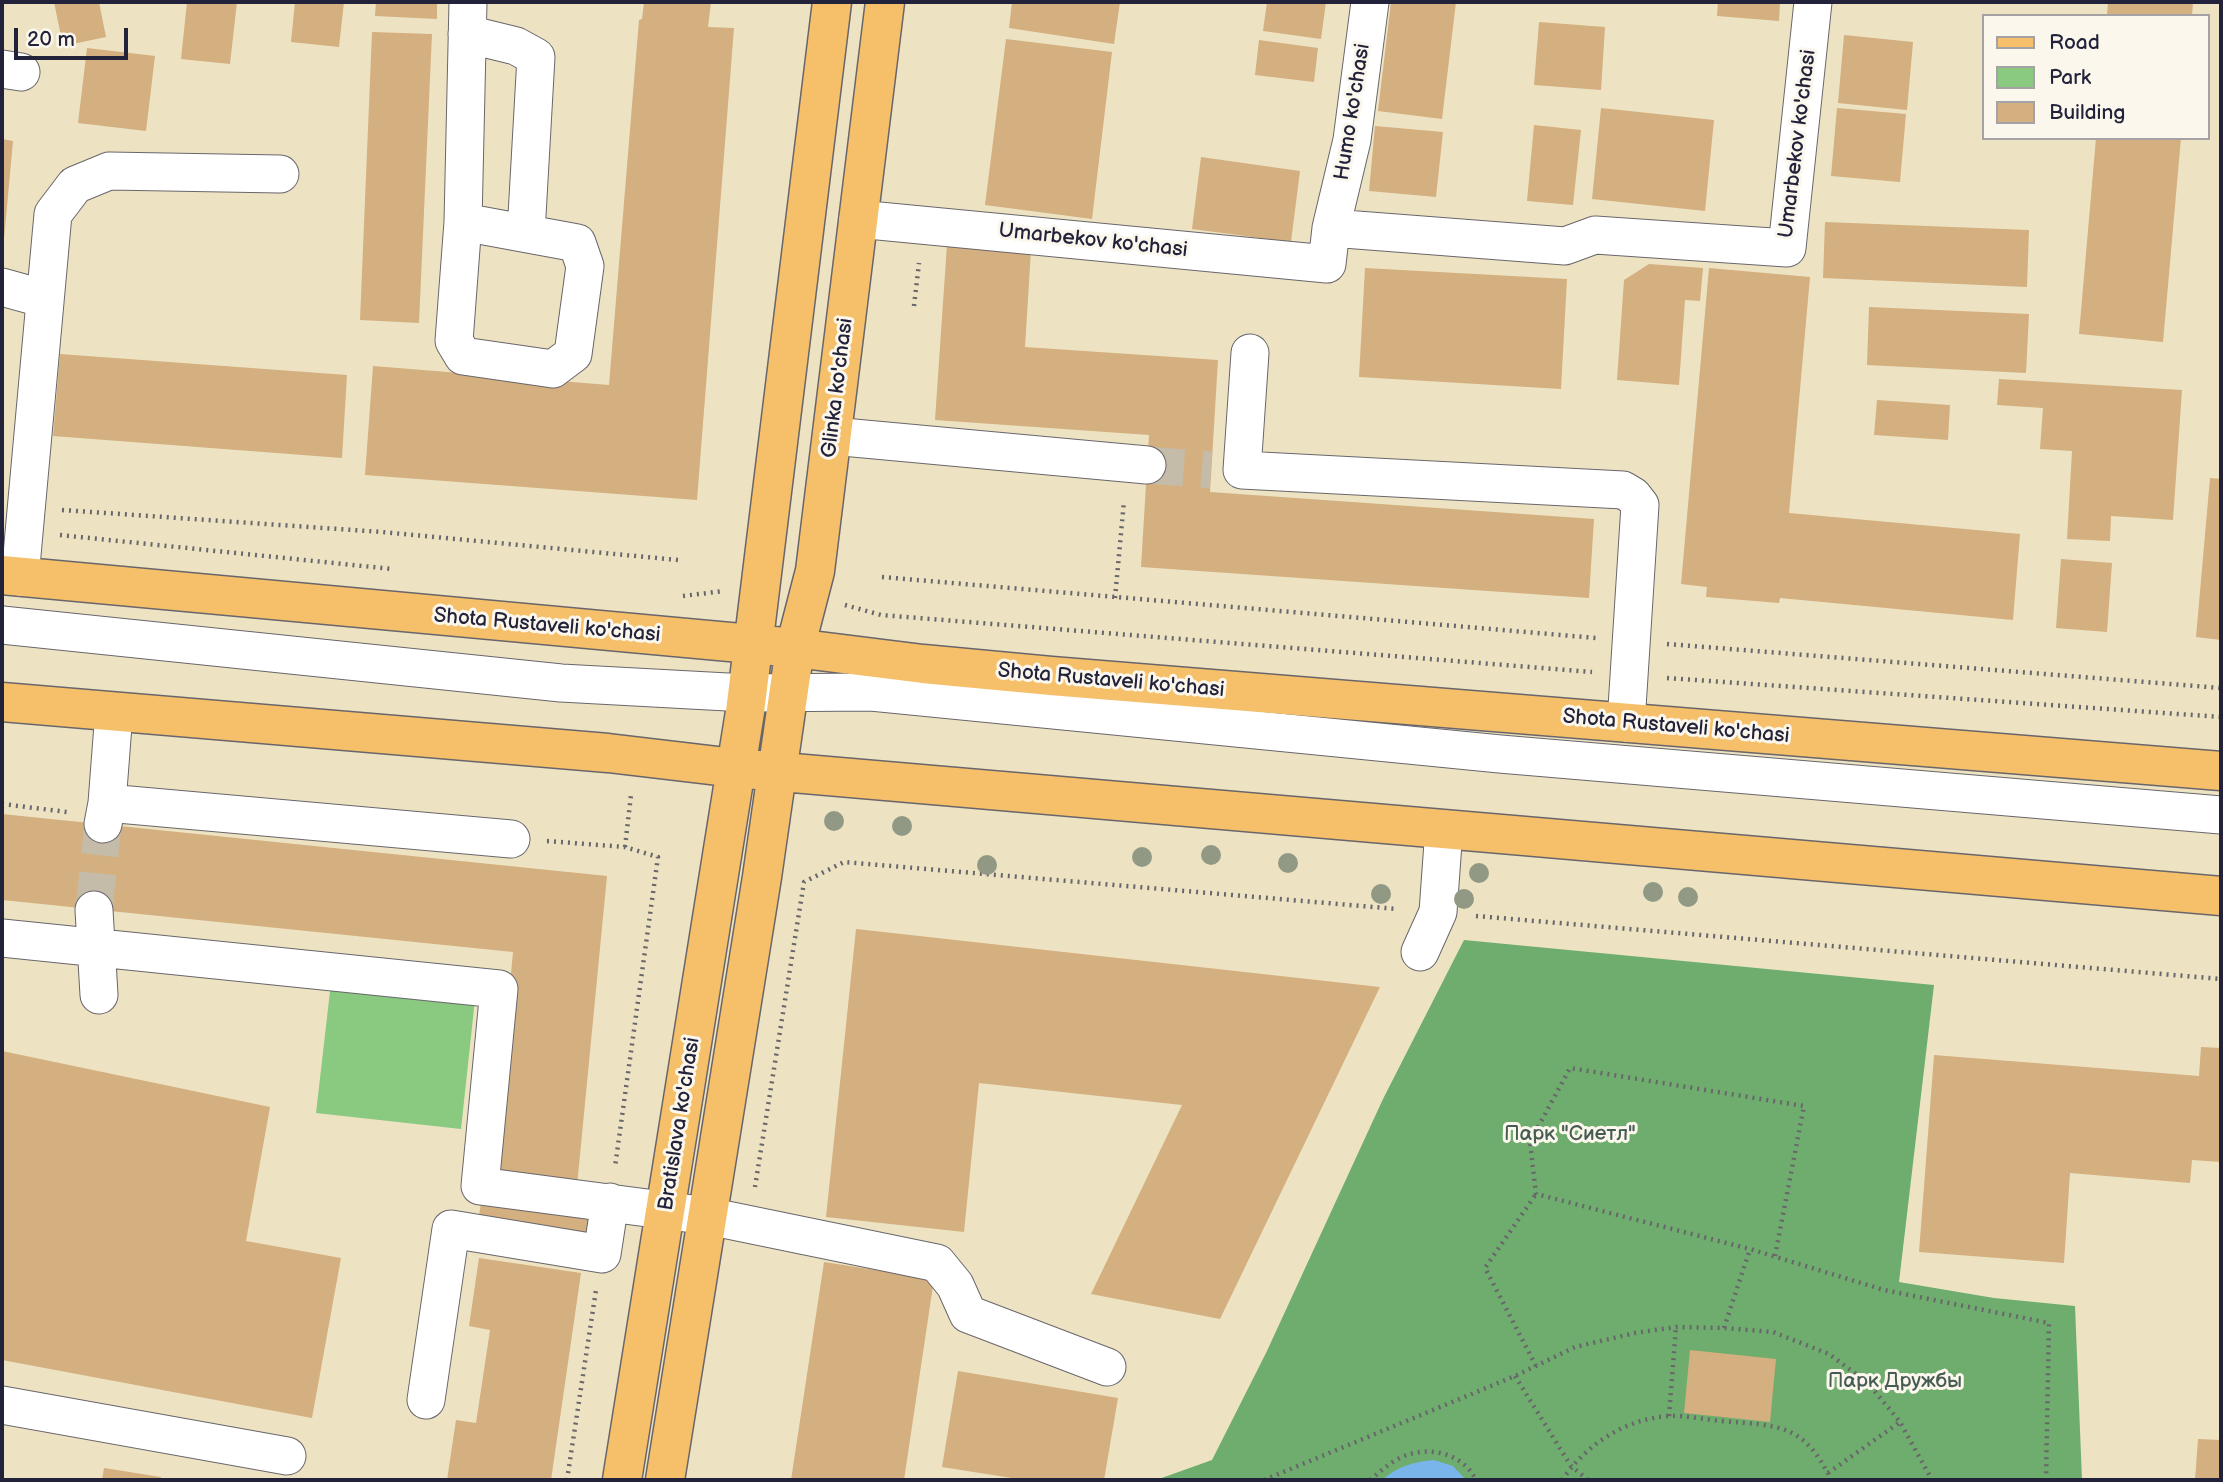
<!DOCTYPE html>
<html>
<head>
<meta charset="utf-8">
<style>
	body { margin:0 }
	#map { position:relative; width:2223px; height:1482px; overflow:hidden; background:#ede3c3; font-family:"Balsamiq Sans",sans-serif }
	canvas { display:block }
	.frame { position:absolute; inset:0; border:4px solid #22223b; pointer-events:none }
	.legend { position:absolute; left:1982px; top:14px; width:228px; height:126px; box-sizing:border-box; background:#fbf7ec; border:2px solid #a4a2a5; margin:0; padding:9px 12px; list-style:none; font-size:21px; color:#22223b }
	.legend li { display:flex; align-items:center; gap:14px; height:35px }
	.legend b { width:35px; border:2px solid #a4a2a5 }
	.scale { position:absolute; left:14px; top:28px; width:114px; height:32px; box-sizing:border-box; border:4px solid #22223b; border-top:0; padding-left:9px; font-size:21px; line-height:24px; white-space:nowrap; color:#22223b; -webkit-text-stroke:5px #fbf7ec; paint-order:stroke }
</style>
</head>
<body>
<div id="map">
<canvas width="2223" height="1482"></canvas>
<div class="frame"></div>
<ul class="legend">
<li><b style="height:9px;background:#f6c06b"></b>Road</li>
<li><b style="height:19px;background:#89c980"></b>Park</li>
<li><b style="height:19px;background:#d4af7f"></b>Building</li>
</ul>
<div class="scale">20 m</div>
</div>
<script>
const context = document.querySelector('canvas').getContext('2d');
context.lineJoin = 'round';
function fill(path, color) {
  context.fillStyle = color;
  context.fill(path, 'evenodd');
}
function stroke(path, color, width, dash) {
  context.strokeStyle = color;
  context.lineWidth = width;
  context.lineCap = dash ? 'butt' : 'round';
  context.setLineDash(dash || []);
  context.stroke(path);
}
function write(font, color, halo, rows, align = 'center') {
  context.font = font + ' "Balsamiq Sans",sans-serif';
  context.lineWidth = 6;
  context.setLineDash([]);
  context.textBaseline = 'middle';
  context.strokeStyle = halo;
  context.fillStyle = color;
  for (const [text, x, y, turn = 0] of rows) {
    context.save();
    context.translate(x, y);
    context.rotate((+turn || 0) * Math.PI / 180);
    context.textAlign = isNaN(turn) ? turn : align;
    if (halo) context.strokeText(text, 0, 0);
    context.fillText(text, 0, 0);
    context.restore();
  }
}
fill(new Path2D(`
	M332,974L476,990L461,1129L316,1113Z`), '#89c980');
fill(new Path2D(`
	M1464,940L1934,985L1899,1282L1994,1298L2075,1306L2082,1480H1156L1212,1460L1266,1353L1383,1099Z`), '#6ead6e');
fill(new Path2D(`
	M1434,1460L1453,1466L1466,1480H1382C1398,1466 1414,1462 1434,1460Z`), '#79b5eb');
fill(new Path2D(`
	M54,2H99L106,37L63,46Z
	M187,2H237L230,64L181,59Z
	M295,2H344L339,47L291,42Z
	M376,2H437V19L375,16Z
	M644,2H711L708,27L734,28L697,500L365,475L373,366L609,385L639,20L642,19Z
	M1012,2H1120L1114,44L1009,28Z
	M1267,2H1326L1321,39L1263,31Z
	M1391,2H1456L1442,119L1378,111Z
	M1718,2H1780L1779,21L1717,16Z
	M2108,2H2193L2192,16H2107Z
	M1539,22L1605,27L1601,90L1534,85Z
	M372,32L432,34L419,323L360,320Z
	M1844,35L1913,42L1907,110L1838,103Z
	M1006,39L1112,52L1092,219L985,205Z
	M1259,40L1318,48L1314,82L1255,75Z
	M87,48L155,56L146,131L78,123Z
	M1601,108L1714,120L1705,211L1592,199Z
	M1837,108L1906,114L1900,182L1831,176Z
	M1534,125L1581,130L1573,205L1527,201Z
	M1375,126L1443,132L1436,197L1369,191Z
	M2096,138H2181L2163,342L2079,334Z
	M2,139L13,141L4,239H2Z
	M1201,157L1300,171L1291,242L1192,229Z
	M1825,222L2029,230L2027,287L1823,278Z
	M947,244L1031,250L1025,347L1218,360L1210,492L1594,519L1589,598L1141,567L1149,435L935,420Z
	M1649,264L1703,268L1700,301L1685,300L1679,385L1617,380L1624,280Z
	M1365,268L1567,279L1561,389L1359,377Z
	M1709,268L1810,277L1789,513L2020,534L2013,620L1780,598L1779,603L1706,597L1707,587L1681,584Z
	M1869,307L2029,314L2026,373L1867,365Z
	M60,354L347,375L342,458L53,436Z
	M1999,379L2182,390L2173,520L2111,516L2110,541L2067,539L2072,451L2040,449L2043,408L1997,405Z
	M1877,400L1950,405L1948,440L1874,435Z
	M2210,478L2221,479V640L2196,637Z
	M2061,559L2112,563L2107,632L2056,628Z
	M2,814L607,876L577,1186L492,1177L513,952L2,900Z
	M856,929L1380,987L1220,1319L1091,1294L1182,1105L979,1083L964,1232L826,1217Z
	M2201,1047L2221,1048V1162L2192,1160L2190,1183L2070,1173L2064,1263L1919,1252L1934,1055L2199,1076Z
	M2,1051L270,1107L246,1241L341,1258L312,1418L2,1360Z
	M482,1197L589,1214L585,1244L477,1227Z
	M479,1258L581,1273L551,1480H447L456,1420L476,1423L490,1330L469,1326Z
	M824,1262L934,1279L904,1480H791Z
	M1690,1350L1776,1359L1770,1422L1684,1413Z
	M958,1371L1118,1398L1104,1480H1024L942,1467Z
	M2198,1439L2221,1440V1480H2195Z
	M104,1468L161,1477L160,1480H102Z`), '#d4af7f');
stroke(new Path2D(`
	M1147,465L1211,470
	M94,910L103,824`), '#c4bca8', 37, [37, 18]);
const minor = new Path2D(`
	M467,34L516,46L536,57L526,233
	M2,69L21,72
	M858,219L1327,264L1331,228L1352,140L1370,2
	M463,222L577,243L585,266L573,354L553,369L463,356L454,341L463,222L468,2
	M1331,228L1565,246L1595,235L1787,248L1813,2
	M2,287L45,299
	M1250,353L1242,470L1623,490L1633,496L1640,505L1626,723
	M832,436L1147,465
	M20,577L53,214L75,185L109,171L280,174
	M2,625L561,683L746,693L871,692L1500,754L2221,815
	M107,803L511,839
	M103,824L107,803L114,712
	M94,910L99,995
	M2,938L499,989L480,1186L708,1216L937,1263L955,1285L968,1314L1107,1367
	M1420,952L1438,912L1444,829
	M426,1400L451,1229L602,1254L610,1202
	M2,1405L287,1456`);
const major = new Path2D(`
	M2,575L795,648L923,664L1051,676L2221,771
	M2,702L608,753L735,768L2221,896
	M622,1480L745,712L832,2
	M665,1480L762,877L795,648L815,571L885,2`);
stroke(minor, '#69666b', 39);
stroke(major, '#69666b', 41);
stroke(new Path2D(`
	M914,306L919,263
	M62,510L382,532L678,560
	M60,535L392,569
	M882,577L1596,638
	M683,596L723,591
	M1115,598L1124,501
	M845,605L881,615L1592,672
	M1667,644L2221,688
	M1667,678L2221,717
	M2,804L67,812
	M547,841L625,847L658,857L615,1167
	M625,847L631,795
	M1476,916L2221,979
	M755,1187L804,882L844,862L1397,909
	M1775,1256L1804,1106L1570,1068L1530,1142L1536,1194L1750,1249L1884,1290L2049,1323L2046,1480
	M1724,1328L1750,1249
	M1536,1366L1485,1268L1536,1194
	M1515,1376L1571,1466L1588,1480
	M1669,1416L1676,1327
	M1828,1473L1900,1422
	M567,1480L596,1290
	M1264,1480L1515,1376L1575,1347L1635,1333L1676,1327L1724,1328L1773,1332L1829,1354L1868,1383L1900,1422L1932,1480
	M1370,1480C1378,1473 1386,1466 1396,1460C1423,1444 1462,1451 1476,1480
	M1562,1480C1586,1445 1624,1419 1669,1416C1686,1415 1705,1420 1722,1421C1779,1426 1804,1423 1831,1480`), '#69666b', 4.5, [2, 5]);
stroke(minor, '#fff', 37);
stroke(major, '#f6c06b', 38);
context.fillStyle = '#919985';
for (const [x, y] of [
	[834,821],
	[902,826],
	[1211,855],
	[1142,857],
	[1288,863],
	[987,865],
	[1479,873],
	[1653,892],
	[1381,894],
	[1688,897],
	[1464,899]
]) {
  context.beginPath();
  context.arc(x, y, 10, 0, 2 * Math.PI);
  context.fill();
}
write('21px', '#22223b', '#fbf7ec', [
	["Humo ko'chasi",1353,112,-81],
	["Umarbekov ko'chasi",1798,144,-83],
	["Umarbekov ko'chasi",1093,241,6],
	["Glinka ko'chasi",838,388,-83],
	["Shota Rustaveli ko'chasi",547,626,5],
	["Shota Rustaveli ko'chasi",1111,681,5],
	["Shota Rustaveli ko'chasi",1676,727,5],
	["Bratislava ko'chasi",680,1124,-81]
]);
write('21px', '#465c53', '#fbf7ec', [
	["Парк \"Сиетл\"",1570,1135],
	["Парк Дружбы",1895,1382]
]);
</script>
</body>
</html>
